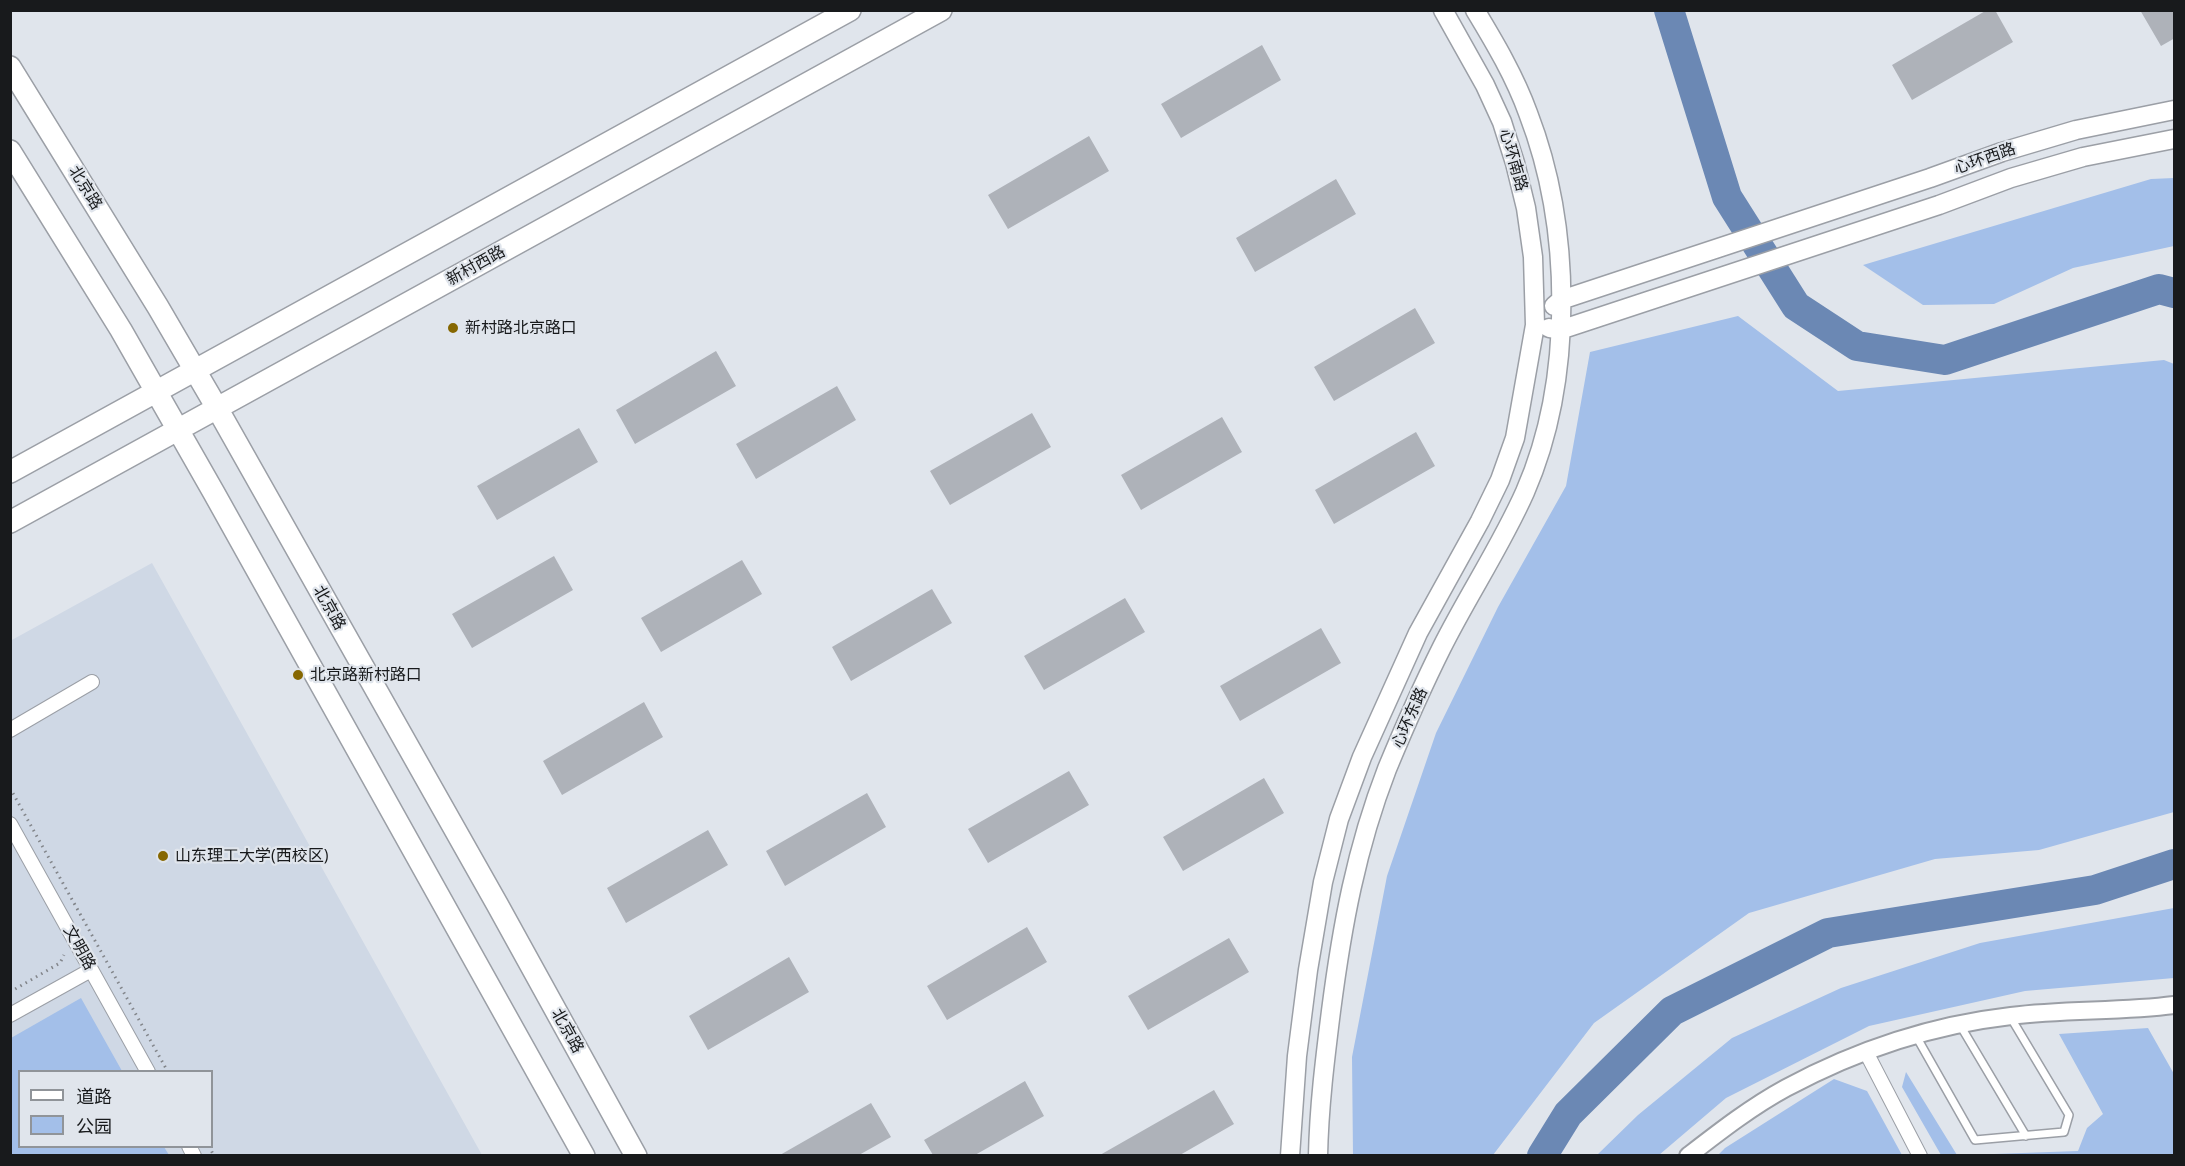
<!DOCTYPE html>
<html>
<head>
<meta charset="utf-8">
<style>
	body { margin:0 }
	#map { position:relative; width:2185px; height:1166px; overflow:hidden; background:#e0e5ec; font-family:"Open Sans","Noto Sans SC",sans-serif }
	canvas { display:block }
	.frame { position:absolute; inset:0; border:12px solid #181a1c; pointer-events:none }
	.legend { position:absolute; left:18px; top:1070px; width:195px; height:78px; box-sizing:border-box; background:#e0e5ec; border:2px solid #909499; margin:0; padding:8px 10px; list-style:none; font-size:18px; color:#181a1c }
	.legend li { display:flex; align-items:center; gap:12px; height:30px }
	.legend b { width:30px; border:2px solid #909499 }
</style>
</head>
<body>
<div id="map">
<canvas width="2185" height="1166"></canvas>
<div class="frame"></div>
<ul class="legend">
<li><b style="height:8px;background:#fff"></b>道路</li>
<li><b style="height:16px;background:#a3bfe9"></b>公园</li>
</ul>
</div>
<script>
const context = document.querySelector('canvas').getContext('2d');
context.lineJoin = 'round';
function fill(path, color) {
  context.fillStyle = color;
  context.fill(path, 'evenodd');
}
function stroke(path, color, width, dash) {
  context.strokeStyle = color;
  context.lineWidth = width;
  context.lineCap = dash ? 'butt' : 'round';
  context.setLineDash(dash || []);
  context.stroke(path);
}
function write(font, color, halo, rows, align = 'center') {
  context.font = font + ' "Open Sans","Noto Sans SC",sans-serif';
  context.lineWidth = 4.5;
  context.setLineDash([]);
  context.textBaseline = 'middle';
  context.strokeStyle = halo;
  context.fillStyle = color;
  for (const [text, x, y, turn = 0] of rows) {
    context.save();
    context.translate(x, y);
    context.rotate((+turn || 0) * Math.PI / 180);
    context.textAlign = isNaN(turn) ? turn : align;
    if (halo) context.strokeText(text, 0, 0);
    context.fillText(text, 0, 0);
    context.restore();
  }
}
fill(new Path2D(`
	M152,563L482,1155H11L10,641ZM20,1072H212V1146H20Z`), '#cfd8e5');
fill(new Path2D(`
	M2174,178V246L2073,268L1994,304L1923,305L1863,265L2151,179Z
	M1738,316L1838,391L2164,360L2174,364V812L2039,850L1935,859L1749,913L1594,1023L1493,1155H1353L1352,1057L1387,876L1436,733L1498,607L1566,486L1590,352Z
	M2174,908V978L2025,991L1869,1026L1726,1098L1659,1155H1597L1638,1115L1732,1038L1841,988L1980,943Z
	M81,998L122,1071L20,1072V1146L164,1147L169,1155H11V1038Z
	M2148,1028L2174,1074V1155H1966L2078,1151L2087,1128L2103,1114L2059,1034Z
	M1906,1072L1957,1155H1941L1902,1087Z
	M1834,1079L1867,1091L1902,1155H1718L1725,1148Z`), '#a3bfe9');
stroke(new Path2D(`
	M1669,10L1727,197L1796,306L1857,346L1945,360L2159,289L2174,293
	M1542,1156L1568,1114L1672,1011L1828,933L2095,890L2174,864`), '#6b88b4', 30);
fill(new Path2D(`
	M1987,10H1995L2013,42L1912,100L1892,65Z
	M2140,10H2175V38L2161,46Z
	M1262,45L1281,80L1181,138L1161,104Z
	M1089,136L1109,171L1008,229L988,195Z
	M1336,179L1356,214L1255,272L1236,238Z
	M1415,308L1435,343L1334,401L1314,367Z
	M716,351L736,386L635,444L616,410Z
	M837,386L856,420L756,479L736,444Z
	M1032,413L1051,447L950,505L930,471Z
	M1222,417L1242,452L1141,510L1121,475Z
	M579,428L598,462L497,520L477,486Z
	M1416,432L1435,466L1334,524L1315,490Z
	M554,556L573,590L472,648L452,614Z
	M742,560L762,594L661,652L641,618Z
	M932,589L952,623L851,681L832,647Z
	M1125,598L1145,632L1044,690L1024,656Z
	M1321,628L1341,663L1240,721L1220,686Z
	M644,702L663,737L562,795L543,761Z
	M1069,771L1089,805L988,863L968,829Z
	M1264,778L1284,813L1183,871L1163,837Z
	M867,793L886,827L785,886L766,851Z
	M708,830L728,865L626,923L607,888Z
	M1027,927L1047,962L947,1020L927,986Z
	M1229,938L1249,972L1148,1030L1128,996Z
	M789,957L809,992L708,1050L689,1016Z
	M1025,1081L1044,1116L975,1155H933L924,1140Z
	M1214,1090L1234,1124L1180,1155H1100Z
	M871,1103L891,1137L859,1155H780Z`), '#aeb2b9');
const service = new Path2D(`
	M1960,1025L2026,1136
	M1916,1036L1975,1140L2064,1132L2069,1115L2011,1018`);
const minor = new Path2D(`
	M10,730L92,682
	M10,824L148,1072
	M10,1015L91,970
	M1866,1052L1920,1156
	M189,1146L194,1156`);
const tertiary = new Path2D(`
	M1688,1156C1719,1132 1751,1107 1786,1088C1855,1051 1932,1025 2011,1016C2065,1009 2120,1012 2174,1005`);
const secondary = new Path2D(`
	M1554,306L1561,300L1930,178L2002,152L2076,130L2174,110
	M1549,328L1560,330L1939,205L2011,178L2083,157L2174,139
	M1290,1156L1297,1056L1308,970L1323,882L1339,819L1362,757L1418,633L1480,521L1500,480L1515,438L1535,325L1533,257L1526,208L1515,163L1502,122L1485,85L1443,10
	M1318,1156C1319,1107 1325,1059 1331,1011C1342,926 1356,849 1387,769C1404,728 1422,687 1442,647C1468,595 1501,546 1525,492C1574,380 1572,227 1528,113C1515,77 1495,43 1475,10`);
const primary = new Path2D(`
	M10,67L158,307L217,408L497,904L636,1156
	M10,151L121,330L214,493L584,1156
	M10,472L850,10
	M10,522L941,10`);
stroke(service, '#9b9fa6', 10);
stroke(minor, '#9b9fa6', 16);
stroke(tertiary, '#9b9fa6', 20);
stroke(secondary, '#9b9fa6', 21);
stroke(primary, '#9b9fa6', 24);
stroke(new Path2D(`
	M10,788L168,1072
	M10,992L60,963L64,955
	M209,1146L214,1156`), '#82858a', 3, [1.5, 4.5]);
stroke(service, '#fff', 7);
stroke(minor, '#fff', 14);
stroke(tertiary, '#fff', 16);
stroke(secondary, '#fff', 18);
stroke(primary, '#fff', 21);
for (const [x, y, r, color] of [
	[453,328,6,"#866701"],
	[298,675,6,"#866701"],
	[163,856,6,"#866701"]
]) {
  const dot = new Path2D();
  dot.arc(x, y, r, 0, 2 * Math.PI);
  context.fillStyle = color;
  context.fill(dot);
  stroke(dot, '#e0e5ec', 2);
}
write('16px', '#181a1c', '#e0e5ec', [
	["心环西路",1985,159,-19],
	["心环南路",1513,160,74],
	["北京路",85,188,58],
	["新村西路",476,266,-29],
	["北京路",329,608,61],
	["心环东路",1410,718,-66],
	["文明路",79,948,61],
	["北京路",567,1031,61]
]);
write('16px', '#181a1c', '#e0e5ec', [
	["新村路北京路口",465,328],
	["北京路新村路口",310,675],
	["山东理工大学(西校区)",175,856]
], 'left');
</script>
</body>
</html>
